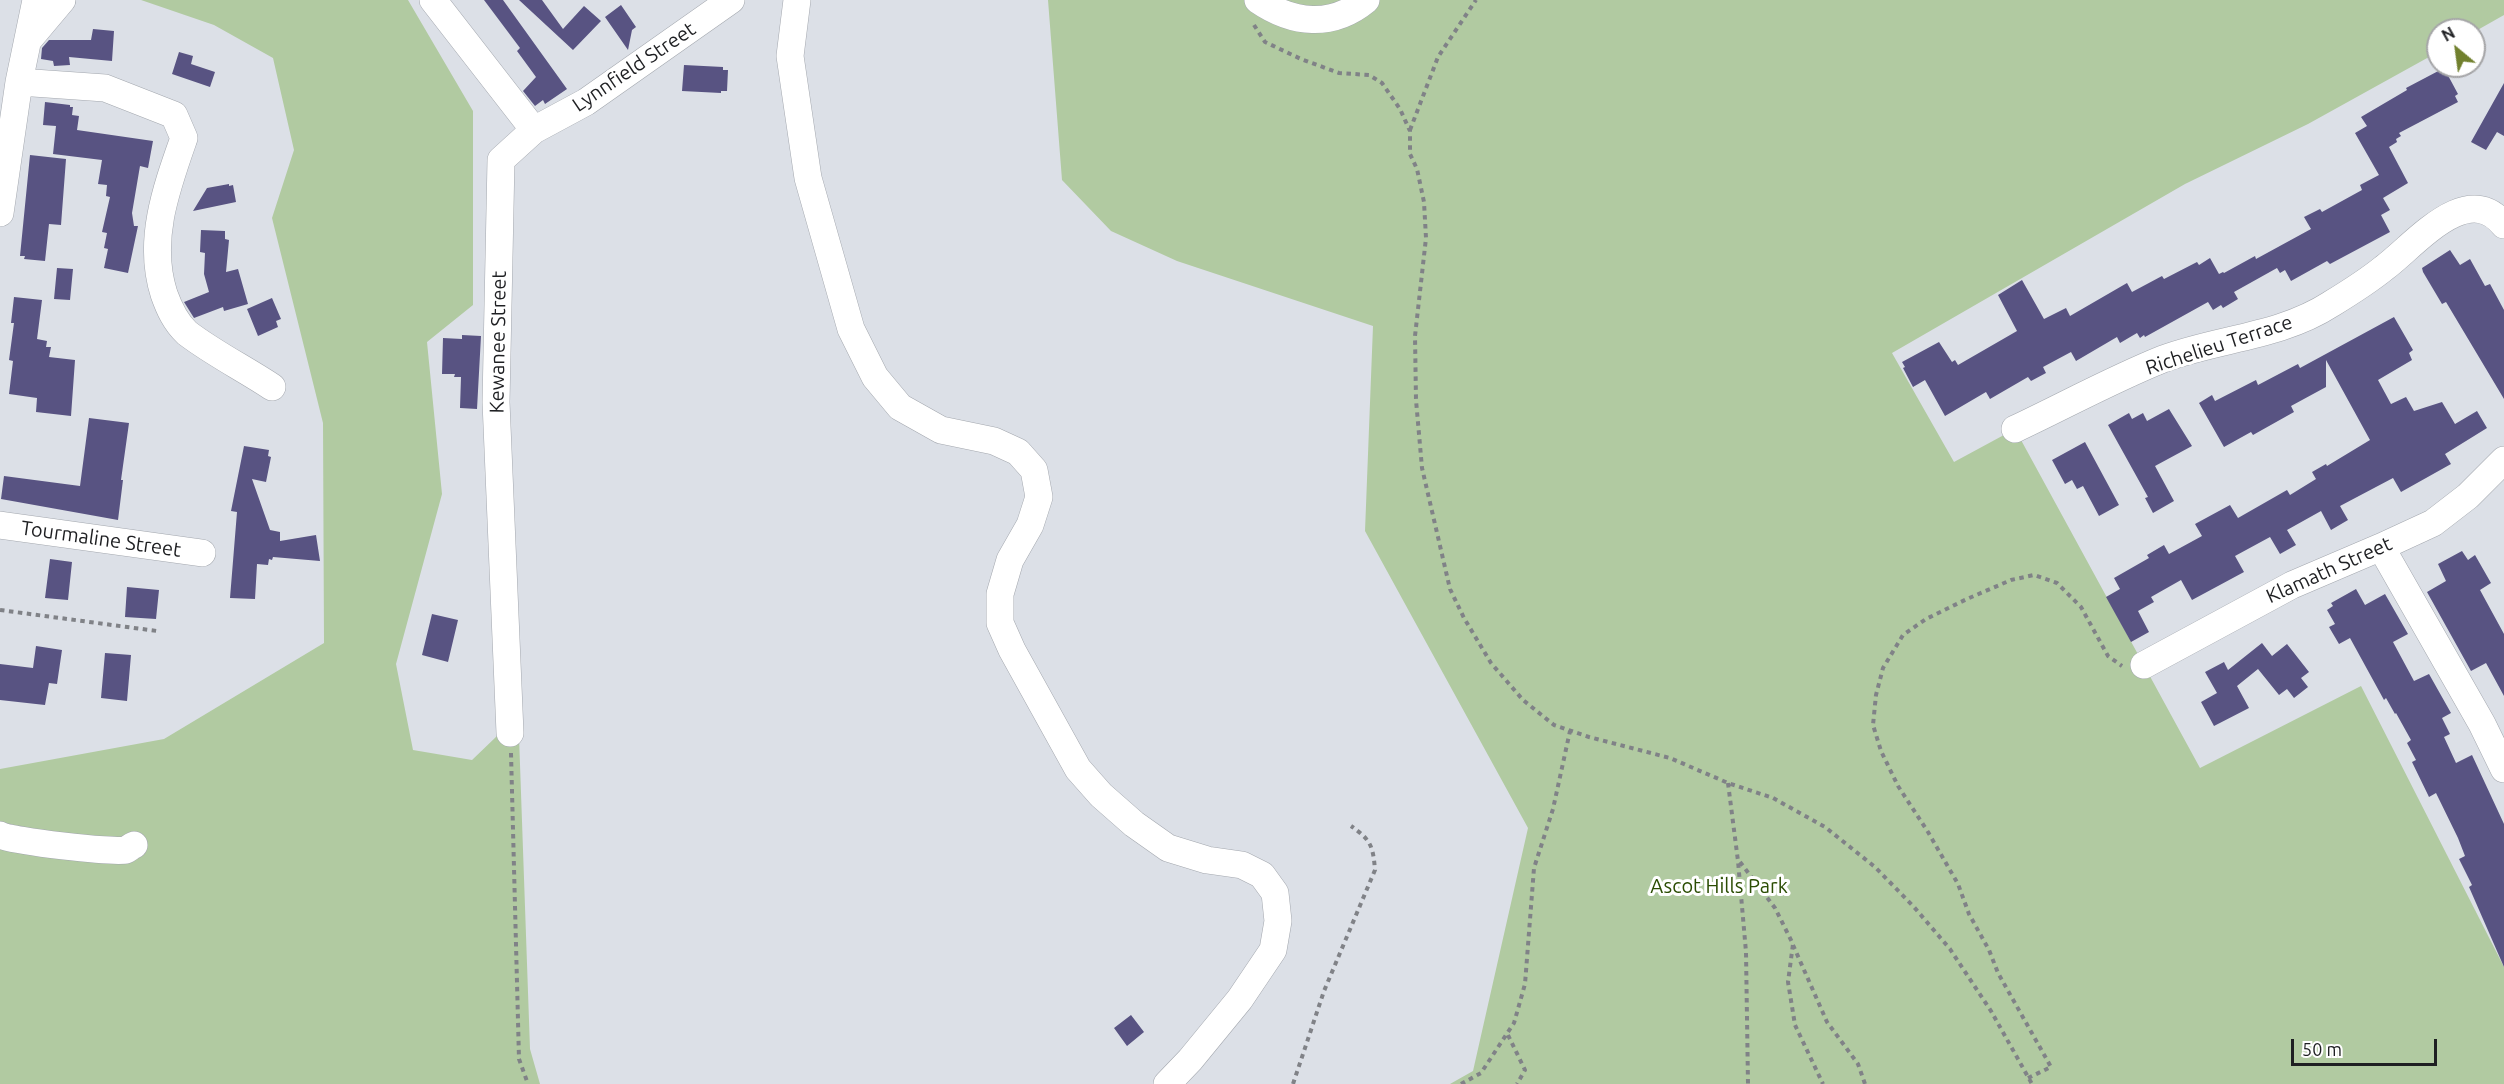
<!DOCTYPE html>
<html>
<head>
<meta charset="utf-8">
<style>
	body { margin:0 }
	#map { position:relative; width:2504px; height:1084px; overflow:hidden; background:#dce0e7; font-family:Ubuntu,sans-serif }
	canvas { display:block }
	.north { position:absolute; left:2426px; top:18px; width:60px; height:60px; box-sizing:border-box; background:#fff; border:2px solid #a5a5a7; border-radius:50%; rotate:331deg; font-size:16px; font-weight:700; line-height:24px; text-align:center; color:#1e1f22 }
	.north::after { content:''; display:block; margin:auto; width:21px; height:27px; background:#71802e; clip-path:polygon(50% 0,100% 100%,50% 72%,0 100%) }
	.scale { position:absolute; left:2291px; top:1039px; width:146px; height:27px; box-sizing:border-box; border:3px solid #1e1f22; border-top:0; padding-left:8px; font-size:18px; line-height:21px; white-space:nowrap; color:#1e1f22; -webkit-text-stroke:4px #fff; paint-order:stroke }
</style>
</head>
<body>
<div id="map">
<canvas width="2504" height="1084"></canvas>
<div class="north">N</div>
<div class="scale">50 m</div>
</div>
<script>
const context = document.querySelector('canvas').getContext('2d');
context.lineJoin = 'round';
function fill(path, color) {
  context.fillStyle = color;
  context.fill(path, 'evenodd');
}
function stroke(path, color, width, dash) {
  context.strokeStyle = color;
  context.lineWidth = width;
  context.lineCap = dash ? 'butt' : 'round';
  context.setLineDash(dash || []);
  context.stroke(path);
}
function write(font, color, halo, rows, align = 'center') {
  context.font = font + ' Ubuntu,sans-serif';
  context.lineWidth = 6;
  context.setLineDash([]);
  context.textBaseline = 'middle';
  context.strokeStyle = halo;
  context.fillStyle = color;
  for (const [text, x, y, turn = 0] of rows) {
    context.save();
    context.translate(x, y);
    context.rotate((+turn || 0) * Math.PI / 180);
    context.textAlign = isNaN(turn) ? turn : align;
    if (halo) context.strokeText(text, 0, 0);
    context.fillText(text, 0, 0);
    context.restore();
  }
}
fill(new Path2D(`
	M141,0H408L473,111V305L427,342L442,494L396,664L413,750L472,760L497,736H519L530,1049L540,1084H0V769L164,739L324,643L323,423L272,218L294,150L273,58L214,25Z
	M1048,0H2504V15L2474,32V30H2438V52L2308,124L2185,184L1892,353L1954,462L2015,429L2200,768L2361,686L2504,967V1084H1450L1473,1071L1528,828L1365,531L1373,326L1177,261L1111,231L1062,180Z`), '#b1caa1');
fill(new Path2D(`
	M484,0H503L567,89L545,104L543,100L535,106L523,91L536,77L517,51L520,48Z
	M519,0H542L563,29L584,6L601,21L573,50Z
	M621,5L636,27L632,30L628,50L605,17Z
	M93,29L114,31L112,61L69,57L70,65L54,66L53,61L41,59L42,48L49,40H91Z
	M179,52L193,56L191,64L215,72L210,87L172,74Z
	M684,65L723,67V70H728L727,91H721V93L682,91Z
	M2444,68L2458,94L2455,96L2458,102L2399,133L2401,136L2396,139L2397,142L2389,147L2408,183L2383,198L2390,210L2381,215L2390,232L2330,264L2327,261L2291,281L2285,270L2280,273L2277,268L2234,292L2238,299L2223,308L2221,305L2213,310L2208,302L2145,337L2144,335L2140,338L2137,333L2120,343L2117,337L2076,361L2071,352L2043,367L2046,373L2031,381L2028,377L1990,399L1986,392L1945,416L1925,380L1913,387L1903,368L1905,367L1902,362L1939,342L1952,362L1955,360L1958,365L2017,331L1998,295L2022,280L2044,319L2066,308L2070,316L2127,283L2132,292L2162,276L2164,279L2197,262L2199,265L2210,258L2219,274L2223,272L2224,273L2255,256L2256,259L2311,229L2304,217L2320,209L2322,212L2362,190L2360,185L2379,175L2355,133L2367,126L2361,117L2407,90L2406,88Z
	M2504,83V136L2497,132L2486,150L2471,142Z
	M45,102L70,105V107H73L72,115L79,116L77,130L153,141L148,168L140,166L132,213L134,226H138L128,273L104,268L108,249L104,248L107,233L102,232L110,197L106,196L107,185L98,184L102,160L53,154L56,126L43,125Z
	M30,155L66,159L61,225L49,224L45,261L24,259L25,256H20Z
	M229,184V186L233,185L236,202L193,211L207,188Z
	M201,230L225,231V239L229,240L226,272L238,269L248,304L224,311L223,307L194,318L184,302L209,292L204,274L205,253L200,252Z
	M2450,250L2460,265L2470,259L2485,286L2490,284L2504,310V399L2446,302L2442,304L2423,272L2422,268Z
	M57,268L73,269L70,300L54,299Z
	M14,297L42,300L37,339L47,341L46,347H51L49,357L75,360L71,416L36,412L37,398L9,394L13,361L9,360L14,323H11Z
	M272,298L281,319L276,321L278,327L258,336L247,309Z
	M2394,317L2413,350L2409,353L2412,360L2378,380L2391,404L2406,397L2414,411L2442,402L2455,424L2477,411L2487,428L2445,454L2451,464L2401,492L2393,478L2340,506L2348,520L2331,530L2321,511L2287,530L2296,545L2280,554L2270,537L2235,556L2244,572L2192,600L2181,580L2151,597L2154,602L2138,611L2149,632L2131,642L2106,597L2120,589L2114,578L2149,558L2147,555L2164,545L2169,554L2202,536L2195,524L2230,505L2238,518L2287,490L2290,495L2316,479L2312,472L2326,464L2327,466L2370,440L2326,360V387L2291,406L2294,412L2253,435L2251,432L2224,447L2199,403L2212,395L2215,401L2256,380L2258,385L2298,364L2300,368Z
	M462,335L481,336L477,409L460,408L461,377H454L455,374H442L443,338L462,339Z
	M2169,409L2192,446L2155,466L2174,501L2153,513L2145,498L2148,497L2108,425L2129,413L2132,419L2143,413L2147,421Z
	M89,418L129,423L121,480H123L118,520L1,499L4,476L80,486Z
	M2085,442L2119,505L2099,516L2083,486L2077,489L2072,480L2065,484L2052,460Z
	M244,446L269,450L268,456L271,457L266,482L252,479L270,530L280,532V541L316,535L320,561L273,557L272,560L269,559L268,565L257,564L255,599L230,598L237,512L231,511Z
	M2462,551L2468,560L2475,555L2491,583L2480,590L2504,634V696L2486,663L2471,671L2427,592L2446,581L2438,564Z
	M50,559L72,562L68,600L45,598Z
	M127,587L159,590L156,619L125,617Z
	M2356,589L2365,605L2385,594L2408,634L2393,642L2414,681L2429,674L2451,713L2442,718L2450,734L2444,737L2456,763L2472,755L2504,824V967L2469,887L2472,885L2459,859L2465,856L2458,838L2436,793L2429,797L2412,762L2416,760L2407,743L2411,740L2396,713L2395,714L2386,698L2384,700L2350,638L2339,644L2329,627L2335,624L2327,610L2333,606L2331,603Z
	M432,614L458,620L448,662L422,655Z
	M2262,643L2272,656L2287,644L2309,672L2301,678L2308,687L2294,698L2287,689L2279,695L2258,669L2237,686L2249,708L2214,726L2201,702L2217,693L2205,672L2224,662L2228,670Z
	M36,646L62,650L57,684L49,683L45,705L0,700V664L33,668Z
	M105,653L131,655L127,701L101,698Z
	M1131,1015L1144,1032L1127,1046L1114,1028Z`), '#585382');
const minor = new Path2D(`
	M433,0L534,130L501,160L496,402L510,733
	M797,0L790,56L808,178L851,329L875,377L900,407L941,430L994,441L1018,452L1034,470L1039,497L1030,525L1010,560L1000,594V623L1012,650L1078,769L1101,795L1134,824L1168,848L1207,860L1242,865L1262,875L1275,893L1278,921L1273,950L1240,999L1190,1060L1167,1084
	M1258,0C1293,24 1332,28 1366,0
	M30,38L62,0
	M19,82L105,88L174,115L184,138C166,189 147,241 164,294C169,308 175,322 187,333C213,353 245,369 272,387
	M534,130L586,102L731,0
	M0,213L19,82L36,0
	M2015,429C2064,406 2113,379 2163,359C2219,338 2280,337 2331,304C2349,293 2368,281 2384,268C2415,245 2467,179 2504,225
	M0,525L202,553
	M2381,547L2482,724L2504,769
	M2144,665L2292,585L2381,547L2433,523L2468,496L2504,460
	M0,835C10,841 115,853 126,850C128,849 133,845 134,845`);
stroke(minor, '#a3a7ae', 28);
stroke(new Path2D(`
	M1254,25L1265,42L1301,59L1339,73L1369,75L1382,83L1400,109L1410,131V154L1417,169L1424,202L1426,238L1415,336L1416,400L1422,468L1450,589L1464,618L1491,663L1523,700L1554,725L1589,737L1670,758L1728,783L1773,798L1825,827L1875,867L1914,907L1950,949L1991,1011L2032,1084
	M1410,130L1438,57L1476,0
	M0,610L157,631
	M511,753L519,1059L528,1084
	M1728,783L1738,861L1746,952L1748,1084
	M1740,862L1775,908L1793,944L1788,982L1795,1025L1823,1084
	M1793,945L1827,1022L1858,1064L1865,1084
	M1508,1035L1525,1070L1517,1084
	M2028,1078L2051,1067L1998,973L1989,950L1969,914L1958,884L1928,832L1898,786L1881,751L1873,725L1876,695L1883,668L1903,635L1926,619L1967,599L2011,580L2034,575L2057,583L2081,607L2108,656L2122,666
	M1293,1084L1324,991L1375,870C1373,846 1371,840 1351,826
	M1461,1084L1481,1073L1514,1023L1525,984L1534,868L1553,809L1570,731`), '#808287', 4, [4.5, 4.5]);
stroke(minor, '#fff', 27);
write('20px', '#1e1f22', '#fff', [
	["Lynnfield Street",634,67,-34],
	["Kewanee Street",498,342,-89],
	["Richelieu Terrace",2219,345,-18],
	["Tourmaline Street",101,539,8],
	["Klamath Street",2329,570,-24]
]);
write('20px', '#2b4d03', '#fff', [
	["Ascot Hills Park",1719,886]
]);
</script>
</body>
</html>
